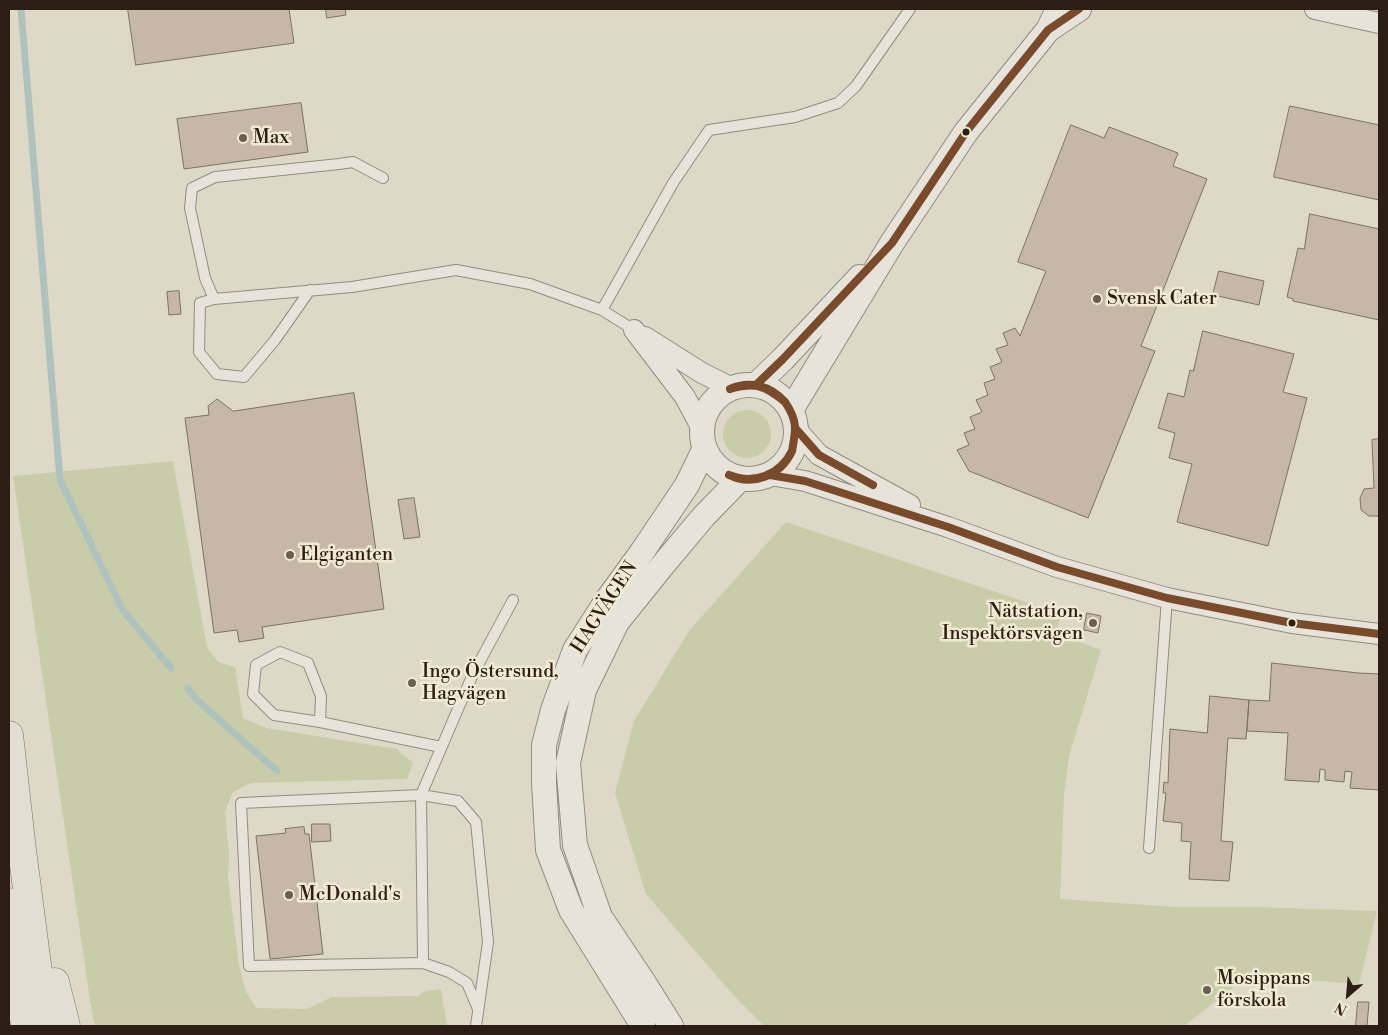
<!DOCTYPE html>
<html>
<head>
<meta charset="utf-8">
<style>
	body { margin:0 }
	#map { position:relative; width:1388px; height:1035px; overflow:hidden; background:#ded9c6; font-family:"Libre Bodoni",serif }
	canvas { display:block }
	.frame { position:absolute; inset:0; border:10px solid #2c1d15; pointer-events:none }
	.north { position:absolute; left:1323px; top:970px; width:50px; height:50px; -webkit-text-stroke:4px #f1ead3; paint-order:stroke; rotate:207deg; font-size:14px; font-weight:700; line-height:20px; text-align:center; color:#2c1d15 }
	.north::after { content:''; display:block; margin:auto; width:18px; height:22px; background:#2c1d15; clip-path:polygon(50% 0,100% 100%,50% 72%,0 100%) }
</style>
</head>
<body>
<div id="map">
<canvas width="1388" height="1035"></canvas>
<div class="frame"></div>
<div class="north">N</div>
</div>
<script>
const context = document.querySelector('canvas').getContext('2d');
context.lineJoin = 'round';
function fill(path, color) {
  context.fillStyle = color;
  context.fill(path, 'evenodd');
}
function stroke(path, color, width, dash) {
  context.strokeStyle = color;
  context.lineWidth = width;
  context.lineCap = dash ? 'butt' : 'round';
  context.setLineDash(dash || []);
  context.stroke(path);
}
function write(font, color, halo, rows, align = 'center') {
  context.font = font + ' "Libre Bodoni",serif';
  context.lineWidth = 5;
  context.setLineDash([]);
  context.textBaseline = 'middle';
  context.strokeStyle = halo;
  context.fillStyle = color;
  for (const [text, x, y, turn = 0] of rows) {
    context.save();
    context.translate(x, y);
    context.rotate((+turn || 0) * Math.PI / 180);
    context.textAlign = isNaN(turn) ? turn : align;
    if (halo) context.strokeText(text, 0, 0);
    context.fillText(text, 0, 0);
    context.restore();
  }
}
fill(new Path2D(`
	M723 434a24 24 0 1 1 48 0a24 24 0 1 1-48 0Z
	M173,461L207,647L218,662L235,667L243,718L266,728L397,749L413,763L407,779L251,783L233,792L225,812L229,852L228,877L239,965L246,992L256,1008L307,1009L332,997L418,996L426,991L441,989L447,1026H95L91,1007L13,476Z
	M786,522L1062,614L1055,633L1101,650L1069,756L1064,795L1060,899L1176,907H1254L1377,911L1359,984L1248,976L1184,1026H764L735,997L646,894L615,793L634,721L689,631Z`), '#c8cca9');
stroke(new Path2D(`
	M21,9L60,480L122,609L171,668
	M188,689L198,701L277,771`), '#aec3be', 7);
const building = new Path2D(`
	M128,9H289L294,43L136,65Z
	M326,9H345L346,15L327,18Z
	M301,103L308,152L184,169L177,119Z
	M1290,106L1379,125V200L1274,177Z
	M1071,125L1104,138L1109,127L1178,153L1173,166L1207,179L1141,346L1155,351L1088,518L969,471L957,450L969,445L964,433L975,429L970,417L982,412L976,400L988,395L984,383L995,379L990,367L1002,362L996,349L1008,345L1003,333L1015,328L1020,336L1046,271L1018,262Z
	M1310,214L1379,229V320L1293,301V299L1287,297L1298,248L1304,249Z
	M1219,271L1264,281L1259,305L1213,295Z
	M179,291L181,314L169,315L167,292Z
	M1203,331L1294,354L1283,392L1307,398L1268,546L1177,522L1192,464L1169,458L1175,433L1158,428L1168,393L1184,397L1190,370L1193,371Z
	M354,393L384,609L262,627L264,638L239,642L237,630L214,633L185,418L209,415L208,406L217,399L233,411Z
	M1379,439V516H1369L1361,510L1360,498L1364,489L1374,488L1372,440Z
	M414,498L420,537L404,539L398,500Z
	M1087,613L1101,616L1098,633L1084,630Z
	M1272,663L1358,673L1379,674V790L1350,788L1352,772L1345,771L1344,782L1325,780V770L1320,769L1319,782L1285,780L1288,733L1247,731L1249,700L1269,701Z
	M1210,696L1249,700L1246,739L1228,738L1221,841L1233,842L1229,881L1189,879L1191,842L1181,841L1182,823L1163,821L1166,793H1163L1164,782L1168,783L1170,729L1207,733Z
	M312,824H330L331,841L312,842Z
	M304,827L305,834H309L323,954L270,959L256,836L286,833L285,829Z
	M1358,1002H1369L1367,1026H1356Z`);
fill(building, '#c6b7a8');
stroke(building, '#787368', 1);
const service = new Path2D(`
	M310,290L275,340L244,377L217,374L199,352L200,303L214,299L352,287L456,270L530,284L602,310L634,330
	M214,299L205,278L190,208L192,188L215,177L339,164L353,162L383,178
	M602,310L673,183L709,130L795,117L838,103L856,86L910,9
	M320,722L321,696L308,663L280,652L256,665L253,694L274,715L320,722L441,747
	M421,795L423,963L249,966L241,803Z
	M1149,848L1167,598
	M423,963L449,972L467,983L478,1009
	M476,1026L488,942L476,822L458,801L421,795L473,674L513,600`);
const minor = new Path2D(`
	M1315,9L1379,23
	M634,330L685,397L701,427
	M645,337L702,373L732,388
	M796,429L819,455L910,505
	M770,475L805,481L948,527L1057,567L1167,598L1292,623L1379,634`);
const tertiary = new Path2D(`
	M1048,30L1079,9
	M702 432a47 47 0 1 1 94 0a47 47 0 1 1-94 0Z
	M756,385L783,359L860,277
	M791,410L892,243L966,132L1048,30L1058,9
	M643,1026L571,910L548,850L544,783V745L553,710L575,650L607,600L642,552L687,485L704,450
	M671,1026L644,983L600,917L575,845L568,763L584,690L617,622L662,566L704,516L740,479`);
const trunk = new Path2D(`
	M9,735L22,850L45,1026
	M9,902L25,1026
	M55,982L66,1026`);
stroke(service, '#918c81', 12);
stroke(minor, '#918c81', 22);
stroke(tertiary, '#918c81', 26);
stroke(trunk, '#787368', 29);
stroke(service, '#e6e3da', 10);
stroke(minor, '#e6e3da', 20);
stroke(tertiary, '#e6e3da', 24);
stroke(trunk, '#e1dfd4', 28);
stroke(new Path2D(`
	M756,385L783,359L892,243L966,132L1048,30L1079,9
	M730,389C750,380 771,386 785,402
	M730,389C755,382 765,385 785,402
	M785,402C798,421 796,430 792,451
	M796,429L819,455L873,485
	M729,475C754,485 780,475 792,451
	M729,475C753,487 781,475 792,451
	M770,475L805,481L948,527L1057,567L1167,598L1292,623L1379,634`), '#7a4b2a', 8);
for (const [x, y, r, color] of [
	[966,132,4.5,"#2c1d15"],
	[243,138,5,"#6a5f53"],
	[1097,299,5,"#6a5f53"],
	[290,555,5,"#6a5f53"],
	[1093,623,5,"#6a5f53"],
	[1292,623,4.5,"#2c1d15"],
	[412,683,5,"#6a5f53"],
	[289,895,5,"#6a5f53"],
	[1207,990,5,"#6a5f53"]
]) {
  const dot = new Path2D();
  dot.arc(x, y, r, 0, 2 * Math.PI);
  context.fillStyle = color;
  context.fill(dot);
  stroke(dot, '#f1ead3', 2);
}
write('19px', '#2c1d15', '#f1ead3', [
	["Max",253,138],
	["Svensk Cater",1107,299],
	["Elgiganten",300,555],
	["Nätstation,",1083,612,"right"],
	["Inspektörsvägen",1083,634,"right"],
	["Ingo Östersund,",422,672],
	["Hagvägen",422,694],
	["McDonald's",299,895],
	["Mosippans",1217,979],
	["förskola",1217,1001]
], 'left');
write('19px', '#2c1d15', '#f1ead3', [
	["HAGVÄGEN",605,608,-57]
]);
</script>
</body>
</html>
